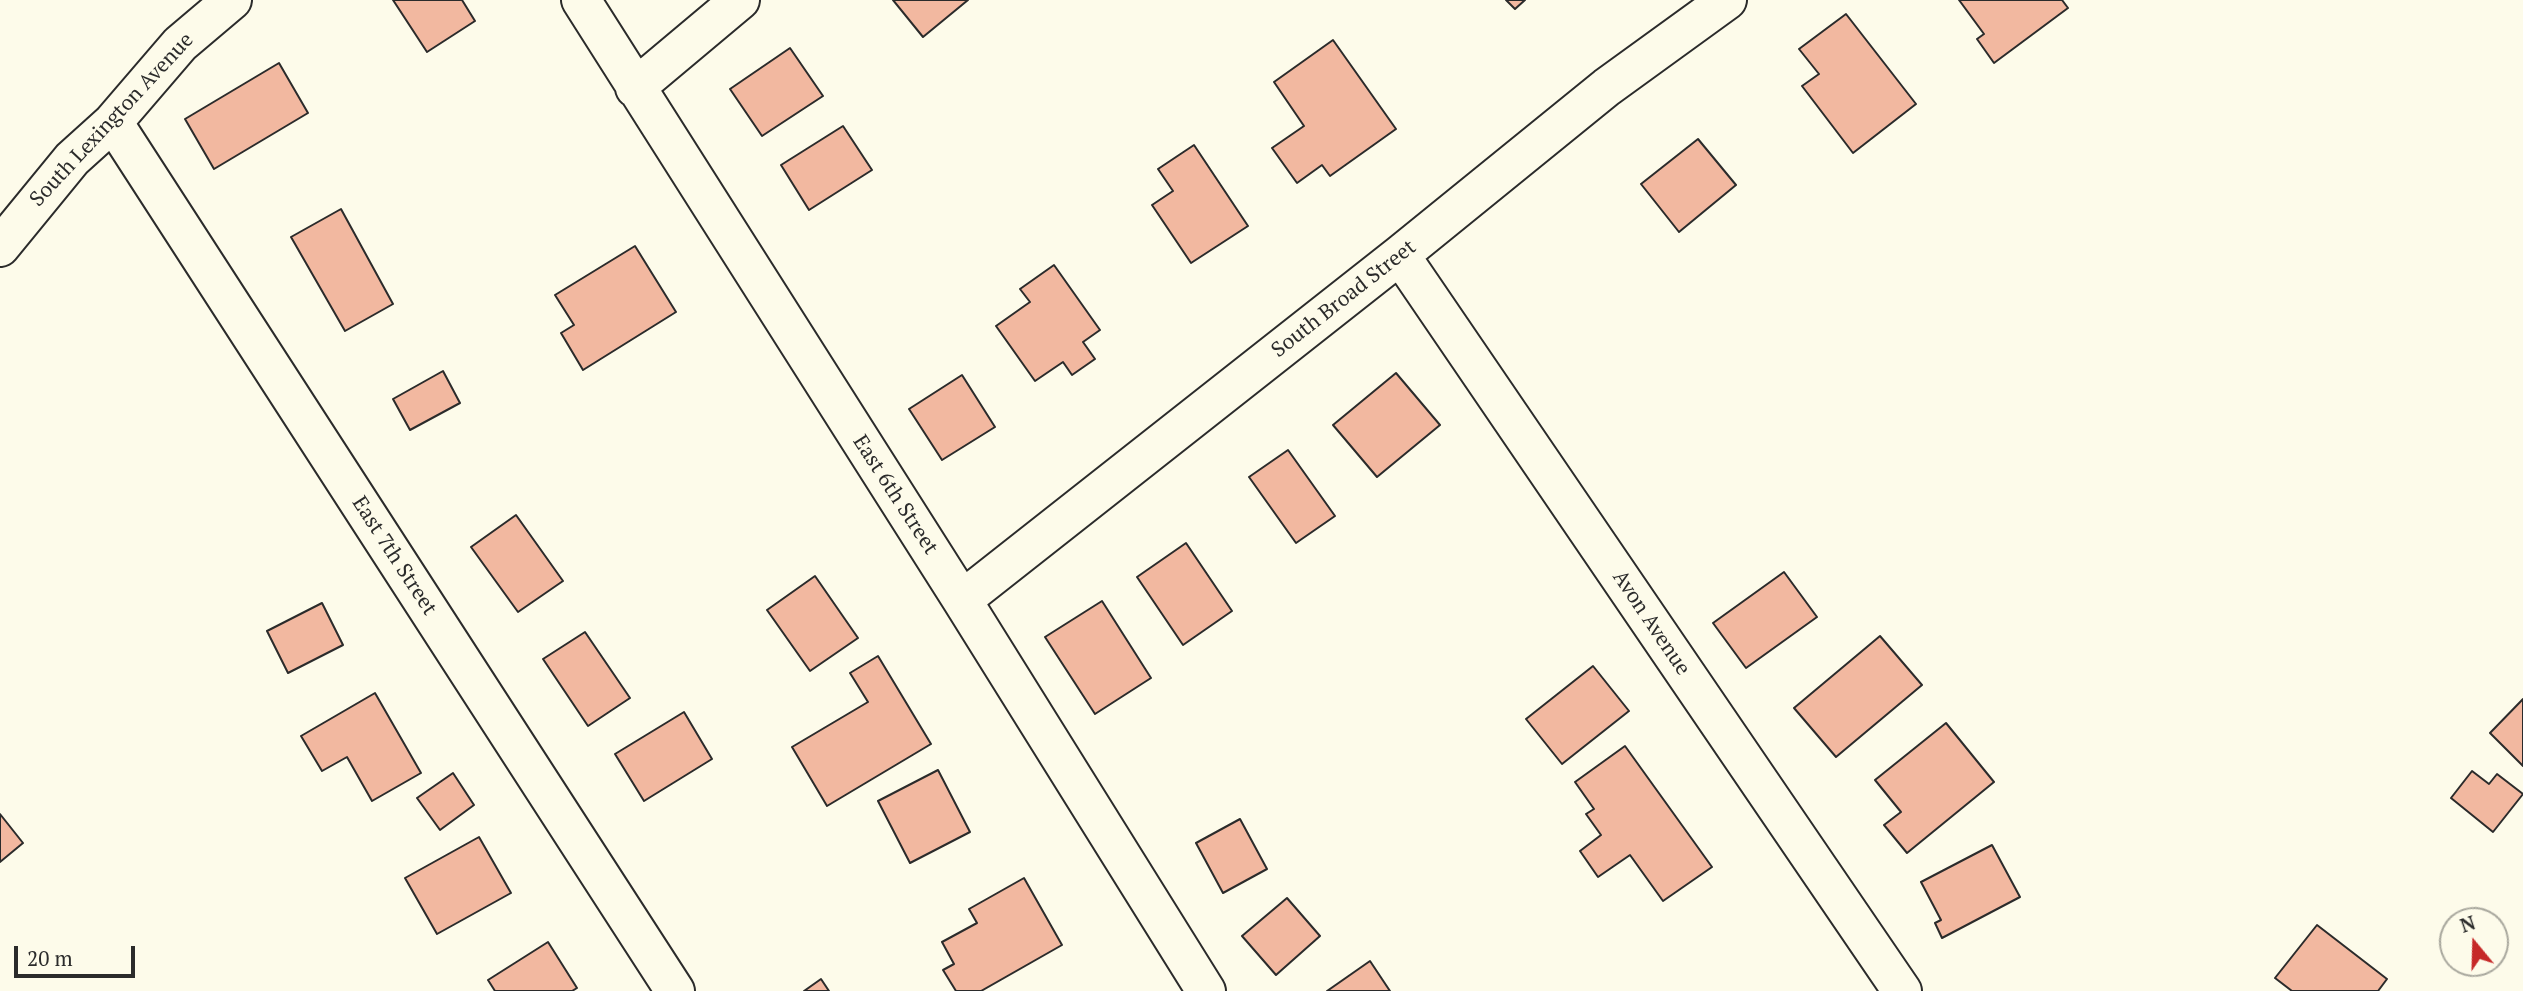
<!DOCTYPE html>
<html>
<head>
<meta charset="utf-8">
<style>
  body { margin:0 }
  #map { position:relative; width:2523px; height:991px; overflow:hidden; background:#fdfbea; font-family:"PT Serif",serif }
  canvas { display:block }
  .north { position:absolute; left:2439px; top:907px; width:70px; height:70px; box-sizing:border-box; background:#fdfbea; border:2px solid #a9a89e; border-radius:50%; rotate:341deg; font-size:19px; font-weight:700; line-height:28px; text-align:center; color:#2b2b2b }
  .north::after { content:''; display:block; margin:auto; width:24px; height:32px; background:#c62828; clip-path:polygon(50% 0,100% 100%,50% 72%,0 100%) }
  .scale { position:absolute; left:14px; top:946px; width:121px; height:32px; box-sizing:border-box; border:4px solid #2b2b2b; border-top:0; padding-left:9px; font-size:21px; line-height:24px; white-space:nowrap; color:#2b2b2b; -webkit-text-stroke:5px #fdfbea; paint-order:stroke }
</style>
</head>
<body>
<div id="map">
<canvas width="2523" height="991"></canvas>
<div class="north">N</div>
<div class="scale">20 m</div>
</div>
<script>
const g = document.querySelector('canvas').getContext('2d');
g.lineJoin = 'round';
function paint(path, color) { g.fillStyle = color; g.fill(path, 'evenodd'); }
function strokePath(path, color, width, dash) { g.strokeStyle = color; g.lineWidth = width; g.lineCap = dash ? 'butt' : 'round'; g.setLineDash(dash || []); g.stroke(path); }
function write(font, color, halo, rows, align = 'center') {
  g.font = font + ' "PT Serif",serif'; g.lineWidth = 5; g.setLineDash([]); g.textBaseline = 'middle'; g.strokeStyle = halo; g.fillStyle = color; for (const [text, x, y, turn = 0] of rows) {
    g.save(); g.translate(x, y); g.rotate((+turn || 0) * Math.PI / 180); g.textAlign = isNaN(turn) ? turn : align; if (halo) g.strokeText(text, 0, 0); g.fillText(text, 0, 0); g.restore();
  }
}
const building = new Path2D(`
  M393,0h69l13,21 -48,31z
  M893,0h75l-45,37z
  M1506,0h19l-10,9z
  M1959,0h103l6,8 -74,55 -17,-24 7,-5z
  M1846,14l70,90 -63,49 -51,-67 17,-12 -20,-25z
  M1333,40l63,89 -66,47 -8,-11 -25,18 -25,-35 32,-22 -30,-44z
  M790,48l33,48 -61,40 -32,-47z
  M279,63l29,50 -94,56 -29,-50z
  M843,126l29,44 -63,40 -28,-45z
  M1698,139l38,46 -57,47 -38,-48z
  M1194,145l54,81 -57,37 -39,-58 21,-14 -15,-22z
  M341,209l52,95 -48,27 -54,-94z
  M635,246l41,66 -93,58 -22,-37 13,-8 -19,-30z
  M1054,265l46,65 -17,12 12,17 -23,16 -9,-13 -28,19 -39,-55 34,-24 -10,-13z
  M443,371l17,32 -50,27 -17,-31z
  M1396,373l44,52 -63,52 -44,-52z
  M962,375l33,52 -53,33 -33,-51z
  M1288,450l47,66 -39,27 -47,-66z
  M516,515l47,66 -45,31 -47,-65z
  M1186,543l46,68 -49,34 -46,-68z
  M1784,572l33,45 -71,51 -33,-45z
  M815,576l43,62 -48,33 -43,-61z
  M1102,601l49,77 -56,36 -50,-77z
  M322,603l21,42 -55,28 -21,-42z
  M585,632l45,66 -42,28 -45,-67z
  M1880,636l42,49 -86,72 -42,-49z
  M878,656l53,88 -104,62 -35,-59 76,-45 -18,-29z
  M1593,666l36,45 -67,53 -36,-45z
  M375,693l46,80 -49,28 -25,-44 -25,14 -21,-35z
  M2523,699v67l-33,-33z
  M684,712l28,47 -68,42 -29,-47z
  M1946,723l48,59 -87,71 -23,-28 17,-13 -26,-32z
  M1625,746l87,121 -49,34 -33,-46 -32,22 -18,-26 21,-16 -15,-21 8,-5 -19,-27z
  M938,770l32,62 -60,31 -32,-62z
  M2472,771l17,13 8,-10 26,20 -30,38 -42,-34z
  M453,773l21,32 -34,25 -23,-32z
  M0,814l23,29 -23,19z
  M1240,819l27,50 -44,24 -27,-50z
  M479,837l32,56 -74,41 -32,-56z
  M1992,845l28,52 -78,41 -7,-15 6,-3 -20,-38z
  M1024,878l38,67 -81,46h-25l-13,-21 11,-6 -12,-22 35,-19 -8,-14z
  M1287,898l33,38 -44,39 -34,-39z
  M2317,925l70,54 -9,12h-86l-17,-13z
  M548,942l29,46 -5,3h-77l-7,-11z
  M1370,961l20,30h-63z
  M821,979l8,12h-25z`);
paint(building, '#f2b8a0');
strokePath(building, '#2b2b2b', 2);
const minor = new Path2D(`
  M581,0l381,600 244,391
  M635,88l105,-88
  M113,122l562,869
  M0,247l72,-88 41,-37 67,-78 52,-44
  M1400,255l502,736
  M962,600l438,-345 207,-168 120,-87`);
strokePath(minor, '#2b2b2b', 42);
strokePath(minor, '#fdfbea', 38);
write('21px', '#2b2b2b', '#fdfbea', [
  ["South Lexington Avenue",112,120,-47],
  ["South Broad Street",1344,299,-38],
  ["East 6th Street",895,495,57],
  ["East 7th Street",394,556,57],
  ["Avon Avenue",1651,623,56]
]);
</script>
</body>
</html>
